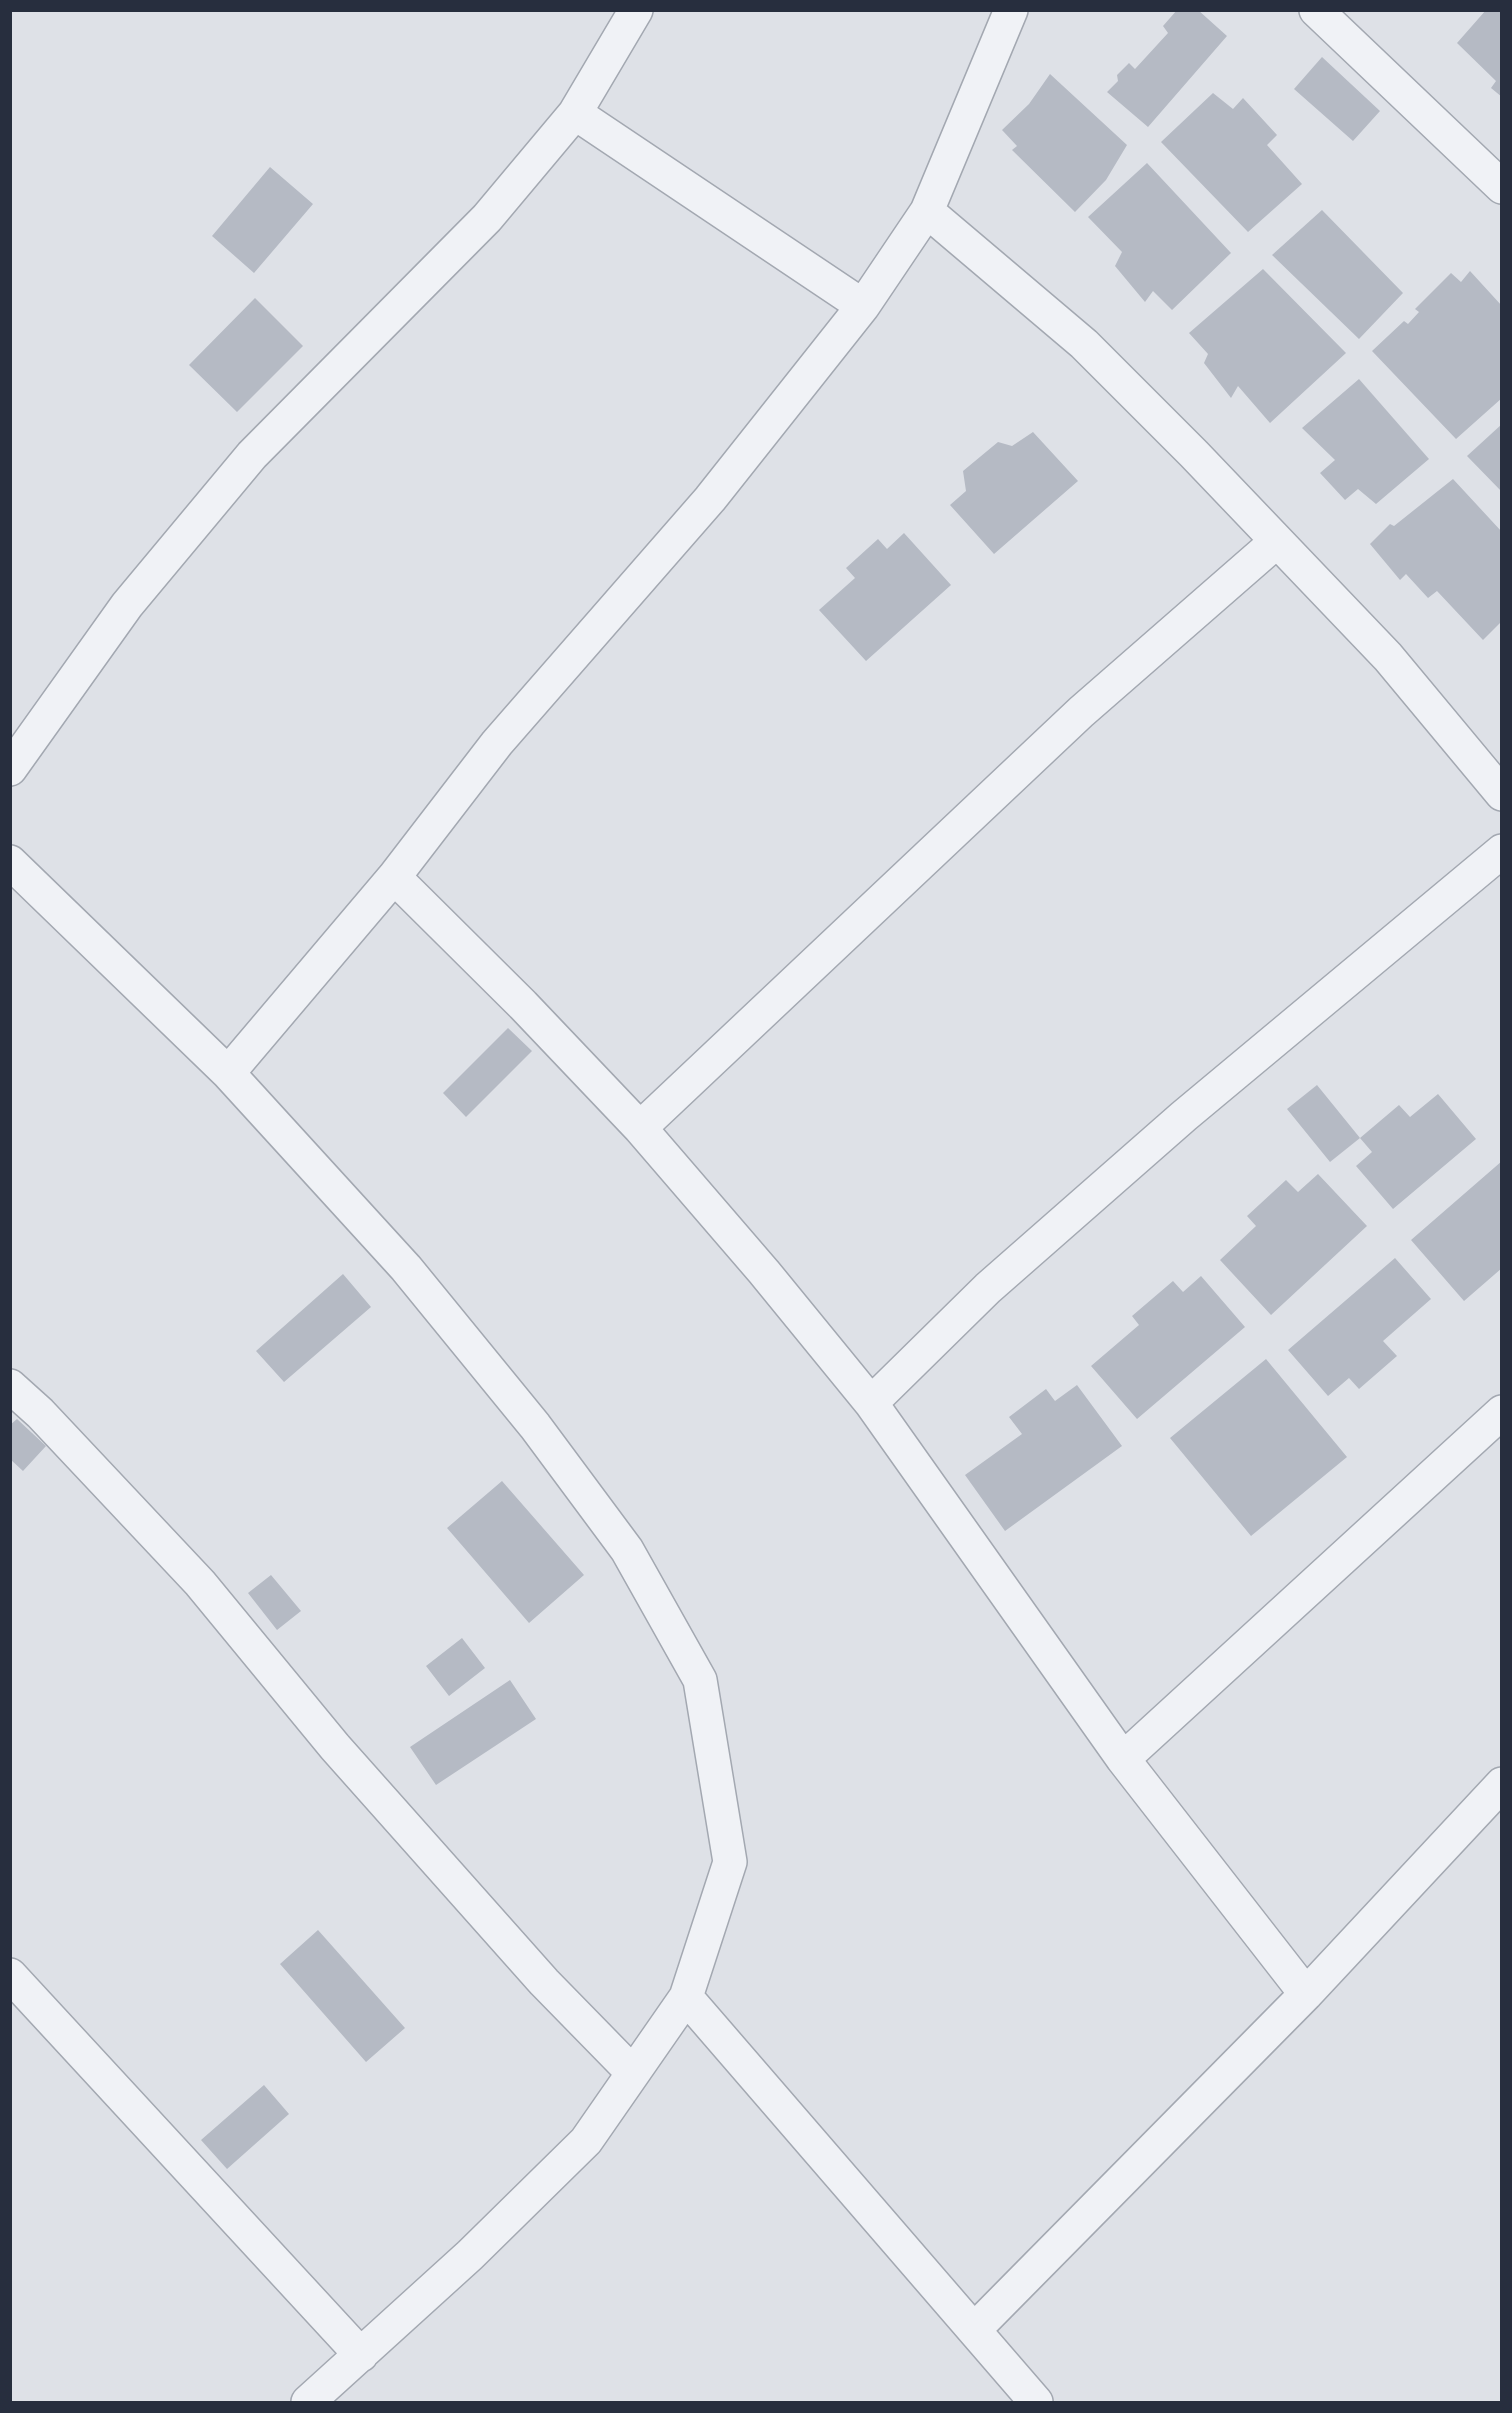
<!DOCTYPE html>
<html>
<head>
<meta charset="utf-8">
<style>
  body { margin:0 }
  #map { position:relative; width:1512px; height:2413px; overflow:hidden; background:#dee1e7; font-family:"Noto Sans",sans-serif }
  canvas { display:block }
  .frame { position:absolute; inset:0; border:12px solid #272e3e; pointer-events:none }
</style>
</head>
<body>
<div id="map">
<canvas width="1512" height="2413"></canvas>
<div class="frame"></div>
</div>
<script>
const g = document.querySelector('canvas').getContext('2d');
g.lineJoin = 'round';
function paint(path, color) { g.fillStyle = color; g.fill(path, 'evenodd'); }
function strokePath(path, color, width, dash) { g.strokeStyle = color; g.lineWidth = width; g.lineCap = dash ? 'butt' : 'round'; g.setLineDash(dash || []); g.stroke(path); }
paint(new Path2D(`
  M1177,10h21l29,26 -79,91 -41,-35 11,-11 -1,-6 12,-12 6,6 33,-36 -5,-7z
  M1486,10h16v87l-11,-9 5,-7 -39,-38z
  M1322,57l58,54 -27,30 -59,-52z
  M1050,74l77,71 -21,35 -31,32 -63,-62 5,-4 -15,-16 27,-26z
  M1213,93l20,16 10,-11 34,37 -10,10 35,39 -54,48 -87,-90z
  M1147,163l84,90 -59,57 -19,-19 -8,11 -30,-36 7,-14 -34,-35z
  M270,167l43,37 -59,69 -42,-37z
  M1322,210l81,83 -44,46 -87,-84z
  M1263,269l83,84 -76,70 -32,-37 -7,12 -27,-35 4,-9 -19,-21z
  M1470,271l32,35v92l-46,41 -84,-88 32,-30 4,3 11,-12 -4,-3 36,-36 10,9z
  M255,298l48,48 -66,66 -48,-47z
  M1359,379l70,80 -53,45 -18,-15 -13,11 -25,-27 15,-13 -33,-32z
  M1502,424v68l-35,-36z
  M1033,432l45,49 -84,73 -44,-49 16,-14 -3,-20 35,-29 14,4z
  M1453,479l49,53v89l-19,19 -46,-49 -9,7 -22,-24 -6,6 -30,-36 20,-20 4,2z
  M904,533l47,52 -85,76 -47,-51 36,-32 -9,-10 32,-29 9,10z
  M508,1028l24,23 -66,66 -23,-24z
  M1317,1085l43,53 -30,24 -43,-53z
  M1438,1094l38,45 -83,70 -37,-43 16,-14 -12,-14 39,-33 11,12z
  M1502,1161v107l-38,33 -53,-61z
  M1318,1174l49,52 -96,89 -51,-55 36,-34 -9,-10 39,-36 12,12z
  M1395,1258l36,41 -48,42 14,15 -38,33 -10,-11 -21,18 -40,-46z
  M343,1274l28,33 -87,75 -28,-31z
  M1201,1276l44,51 -108,92 -46,-53 48,-41 -7,-9 41,-35 10,11z
  M1266,1359l81,98 -96,79 -81,-98z
  M1077,1385l45,61 -117,85 -40,-56 57,-41 -13,-17 37,-28 9,12z
  M17,1419l29,27 -23,25 -13,-12v-34z
  M502,1481l82,94 -55,48 -82,-95z
  M271,1575l30,36 -24,19 -29,-37z
  M462,1638l23,30 -36,28 -23,-30z
  M510,1680l26,39 -100,66 -26,-38z
  M318,1930l87,98 -39,34 -86,-98z
  M264,2085l25,29 -62,55 -26,-29z`), '#b5bac4');
const street = new Path2D(`
  M1316,10l186,177
  M575,113l288,193
  M927,211l157,133 110,110 194,203 114,137
  M10,769l117,-164 125,-150 235,-237 88,-105 61,-103
  M10,862l218,211 178,195 129,158 92,124 73,130 30,182 -44,135 -100,144 -116,114 -162,147
  M394,877l129,128 117,123 124,144 107,131 252,356 183,235
  M228,1073l166,-196 103,-134 213,-244 153,-193 64,-95 84,-201
  M640,1128l441,-416 196,-171
  M10,1386l30,27 160,170 135,164 209,235 89,91
  M871,1403l117,-115 196,-172 318,-265
  M1123,1759l379,-347
  M10,1975l351,380
  M686,1997l350,405
  M974,2330l332,-336 196,-210`);
strokePath(street, '#a3a8b1', 36);
strokePath(street, '#f0f2f6', 33);
</script>
</body>
</html>
